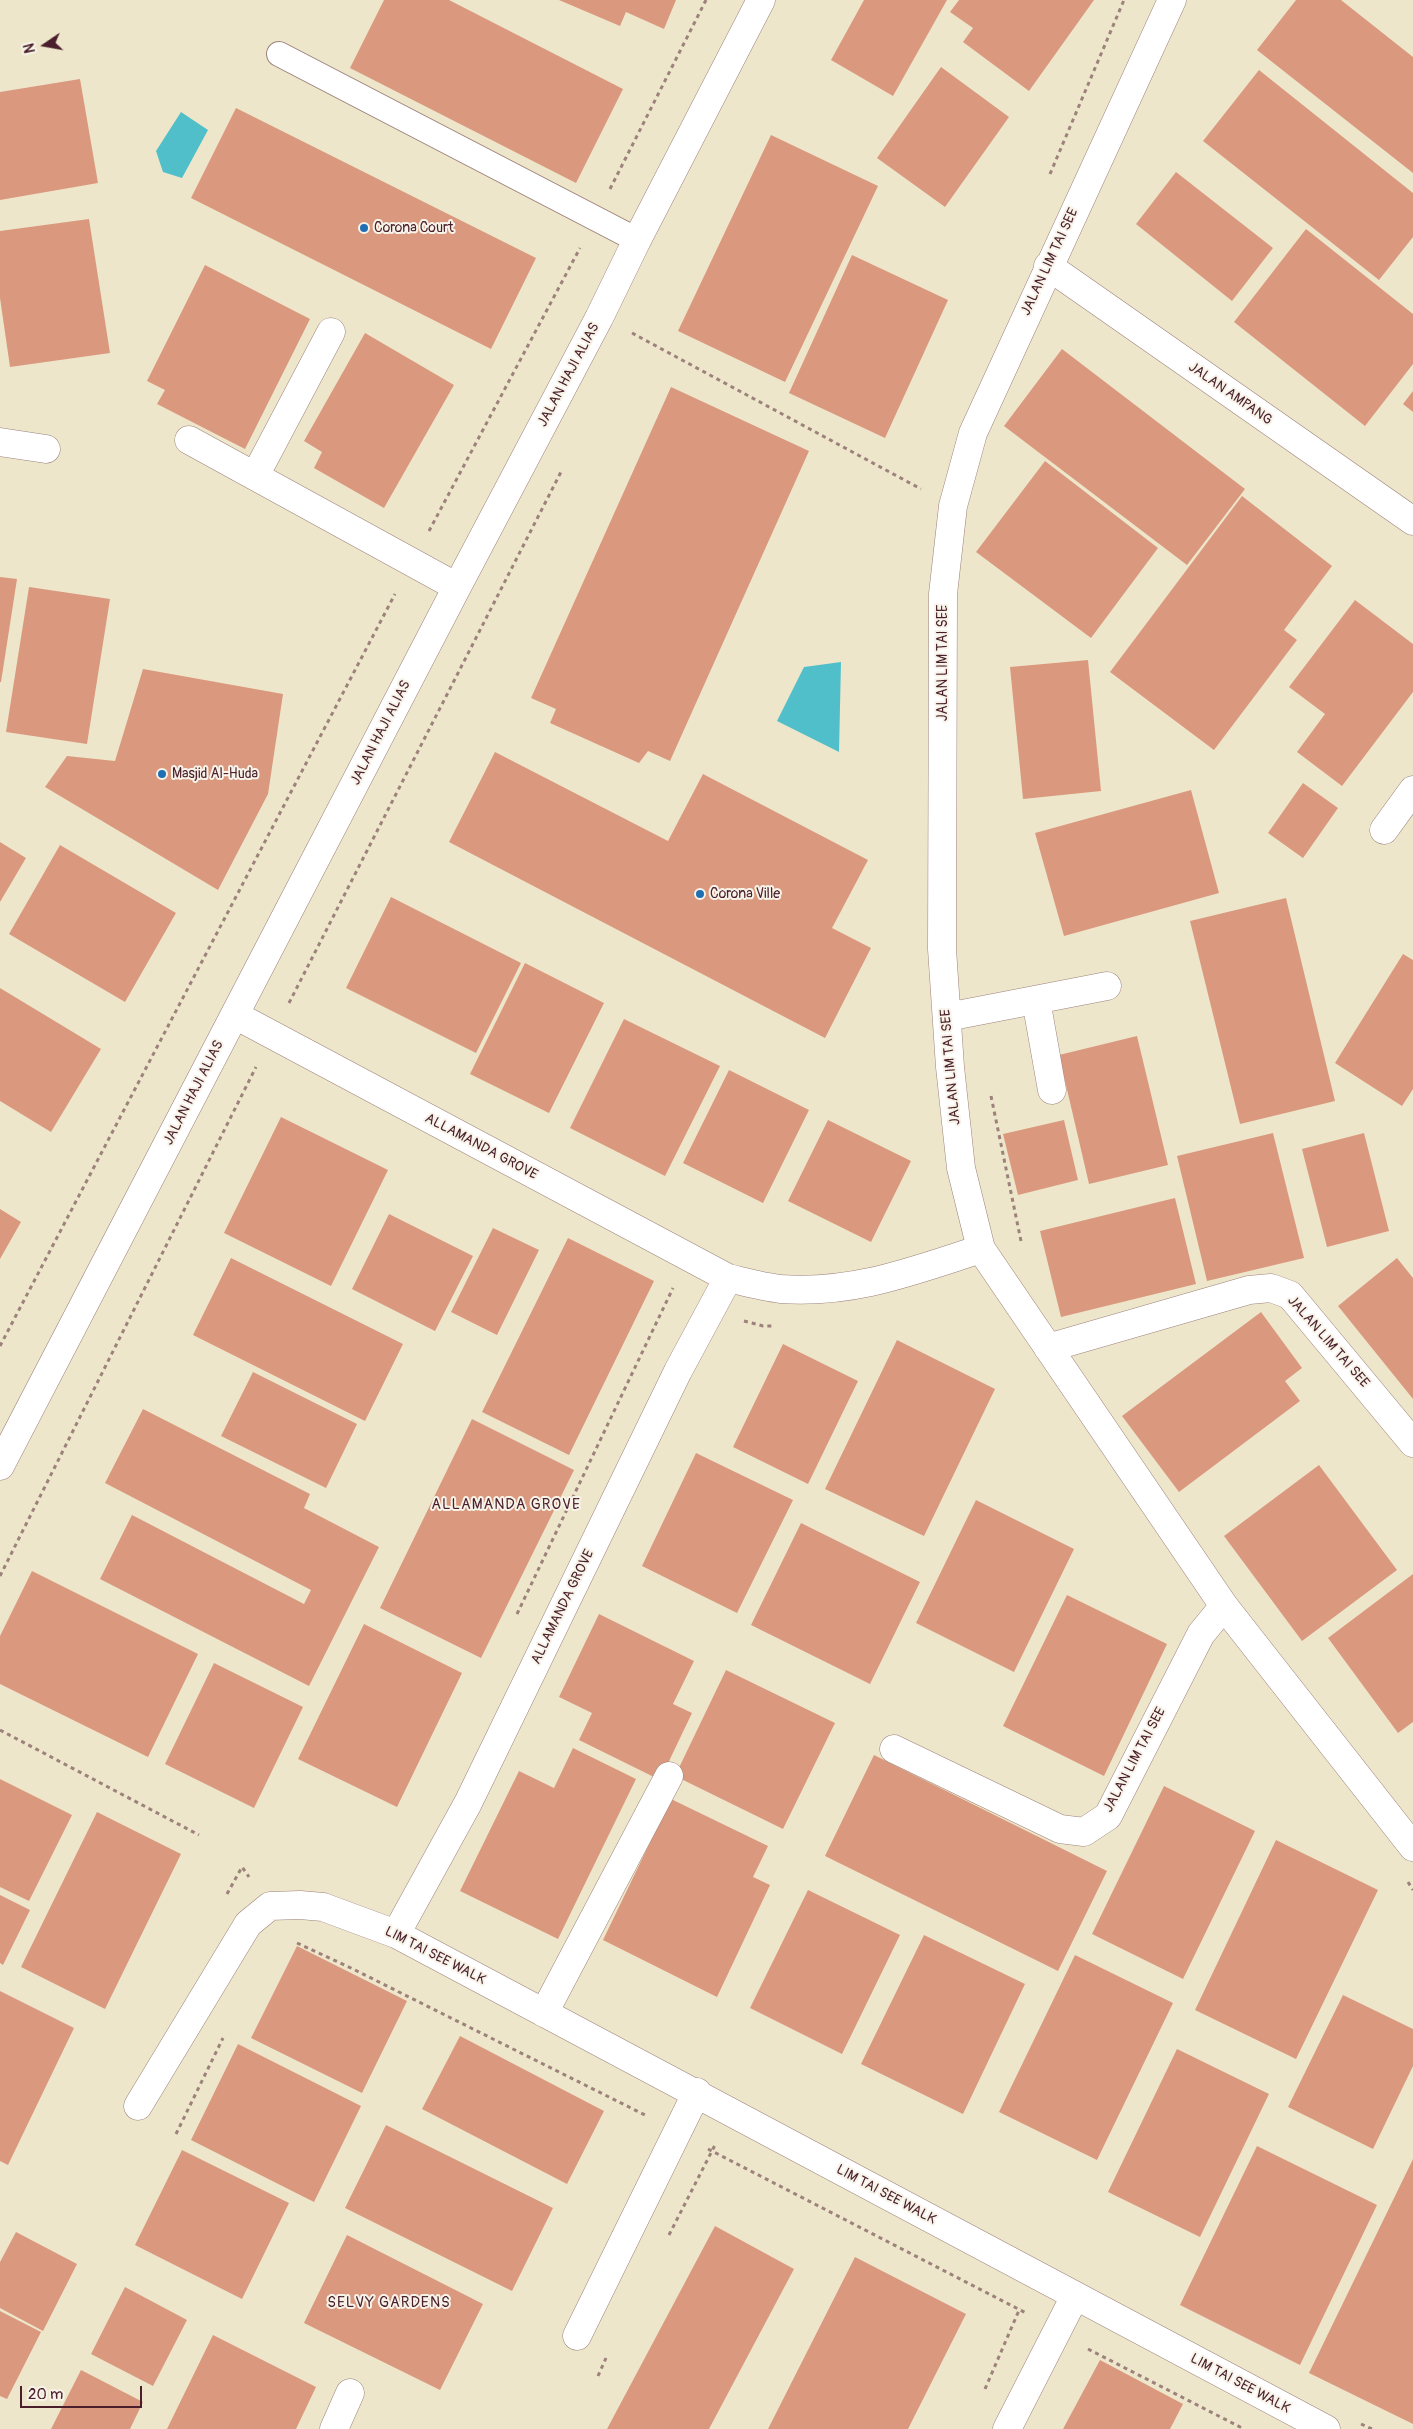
<!DOCTYPE html>
<html>
<head>
<meta charset="utf-8">
<style>
  body { margin:0 }
  #map { position:relative; width:1413px; height:2429px; overflow:hidden; background:#eee6cb; font-family:Pangolin,sans-serif }
  canvas { display:block }
  .north { position:absolute; left:20px; top:20px; width:50px; height:50px; -webkit-text-stroke:4px #f7f3e8; paint-order:stroke; rotate:258deg; font-size:14px; font-weight:700; line-height:20px; text-align:center; color:#4a1f2b }
  .north::after { content:''; display:block; margin:auto; width:18px; height:22px; background:#4a1f2b; clip-path:polygon(50% 0,100% 100%,50% 72%,0 100%) }
  .scale { position:absolute; left:20px; top:2386px; width:122px; height:22px; box-sizing:border-box; border:2px solid #4a1f2b; border-top:0; padding-left:6px; font-size:15px; line-height:18px; white-space:nowrap; color:#4a1f2b; -webkit-text-stroke:4px #f7f3e8; paint-order:stroke }
</style>
</head>
<body>
<div id="map">
<canvas width="1413" height="2429"></canvas>
<div class="north">N</div>
<div class="scale">20 m</div>
</div>
<script>
const g = document.querySelector('canvas').getContext('2d');
g.lineJoin = 'round';
function paint(path, color) { g.fillStyle = color; g.fill(path, 'evenodd'); }
function strokePath(path, color, width, dash) { g.strokeStyle = color; g.lineWidth = width; g.lineCap = dash ? 'butt' : 'round'; g.setLineDash(dash || []); g.stroke(path); }
function write(font, color, halo, rows, align = 'center') {
  g.font = font + ' Pangolin,sans-serif'; g.lineWidth = 4; g.setLineDash([]); g.textBaseline = 'middle'; g.strokeStyle = halo; g.fillStyle = color; for (const [text, x, y, turn = 0] of rows) {
    g.save(); g.translate(x, y); g.rotate((+turn || 0) * Math.PI / 180); g.textAlign = isNaN(turn) ? turn : align; if (halo) g.strokeText(text, 0, 0); g.fillText(text, 0, 0); g.restore();
  }
}
paint(new Path2D(`
  M181,112l27,18 -26,48 -19,-6 -7,-21z
  M841,662l-2,90 -62,-31 27,-54z`), '#51bfca');
paint(new Path2D(`
  M384,0h65l174,89 -47,94 -226,-115z
  M559,0h117l-12,29 -38,-17 -6,14z
  M864,0h83l-54,96 -62,-36z
  M959,0h135l-65,91 -66,-49 10,-14 -23,-16z
  M1296,0h45l72,57v116l-156,-123z
  M941,67l68,50 -64,90 -68,-49z
  M1259,70l154,123v44l-34,43 -176,-139z
  M80,79l18,104 -98,17v-108z
  M236,108l300,150 -45,91 -300,-151z
  M771,135l107,51 -93,196 -107,-51z
  M1176,172l97,76 -41,53 -96,-77z
  M89,219l21,134 -100,14 -10,-69v-67z
  M1306,229l107,85v50l-48,62 -131,-104z
  M852,255l96,45 -63,138 -96,-45z
  M205,265l105,54 -65,130 -88,-45 8,-14 -18,-9z
  M365,333l89,52 -70,123 -70,-40 8,-16 -18,-11z
  M1062,349l183,140 -58,76 -183,-139z
  M671,387l138,64 -139,310 -22,-10 -9,12 -89,-40 6,-14 -25,-11z
  M1413,391v21l-10,-8z
  M1045,461l113,87 -67,90 -115,-86z
  M1242,496l90,70 -48,64 13,10 -83,110 -104,-78z
  M0,577l17,2 -16,103h-1z
  M29,587l81,12 -23,145 -81,-12z
  M1355,600l58,44v48l-71,94 -45,-34 28,-38 -36,-27z
  M1088,660l13,131 -78,8 -13,-132z
  M143,669l140,25 -15,100 -50,96 -173,-103 22,-31 48,5z
  M495,752l173,89 35,-67 165,86 -36,68 39,20 -46,90 -376,-196z
  M1303,783l35,25 -35,50 -35,-25z
  M1191,790l28,103 -155,43 -29,-103z
  M0,842l26,16 -26,44z
  M60,845l116,68 -51,89 -116,-68z
  M391,897l130,66 -45,90 -130,-65z
  M1286,898l49,203 -95,23 -50,-203z
  M1403,954l10,6v129l-11,17 -67,-43z
  M525,963l79,40 -55,110 -79,-39z
  M0,988l101,61 -50,83 -51,-31z
  M624,1019l96,47 -55,110 -95,-48z
  M1137,1036l31,129 -79,19 -30,-129z
  M729,1070l80,40 -46,93 -80,-40z
  M281,1117l107,53 -57,116 -107,-53z
  M828,1120l83,41 -40,81 -83,-41z
  M1064,1120l14,60 -60,15 -15,-61z
  M1273,1133l31,125 -97,23 -30,-125z
  M1364,1133l25,98 -62,16 -25,-98z
  M1175,1198l21,86 -135,33 -21,-86z
  M0,1209l21,13 -21,37z
  M389,1214l84,42 -38,75 -83,-42z
  M493,1228l46,22 -42,85 -46,-23z
  M568,1238l86,43 -85,174 -87,-43z
  M231,1258l172,86 -38,77 -172,-86z
  M1397,1258l16,20v121l-75,-93z
  M1261,1312l41,56 -17,13 15,20 -121,91 -57,-76z
  M897,1340l98,49 -71,147 -99,-47z
  M783,1344l75,37 -50,103 -75,-37z
  M253,1372l104,52 -31,64 -105,-52z
  M143,1409l167,85 -6,14 75,39 -70,139 -209,-107 32,-64 172,89 7,-14 -206,-107z
  M472,1419l102,51 -93,188 -101,-50z
  M696,1453l97,47 -56,113 -95,-47z
  M1319,1465l78,105 -95,71 -78,-105z
  M976,1500l98,49 -60,123 -98,-49z
  M801,1523l119,59 -50,102 -119,-59z
  M32,1571l166,83 -50,103 -148,-73v-48z
  M1413,1574v148l-15,11 -70,-95z
  M1067,1595l100,49 -63,132 -101,-50z
  M599,1614l95,47 -21,43 19,9 -32,67 -81,-40 13,-27 -33,-16z
  M364,1624l98,49 -65,134 -99,-48z
  M214,1663l89,44 -49,101 -89,-44z
  M726,1670l109,53 -52,106 -108,-53z
  M573,1748l63,31 -78,160 -98,-48 59,-120 35,17z
  M874,1755l233,116 -49,100 -233,-115z
  M0,1779l72,36 -43,86 -29,-14z
  M1164,1786l91,45 -72,148 -91,-45z
  M671,1799l97,47 -15,31 17,8 -53,112 -114,-57z
  M97,1812l84,42 -76,155 -84,-42z
  M1276,1840l102,50 -82,169 -101,-49z
  M808,1890l92,45 -58,119 -92,-46z
  M0,1895l30,15 -27,55 -3,-2z
  M924,1935l101,49 -62,130 -102,-50z
  M297,1946l110,55 -45,92 -111,-55z
  M1075,1955l98,48 -76,157 -98,-48z
  M0,1991l74,37 -66,137 -8,-4z
  M1343,1995l70,34v37l-40,83 -85,-42z
  M460,2036l144,75 -37,73 -145,-75z
  M238,2044l123,62 -47,96 -123,-62z
  M1177,2049l92,45 -69,143 -92,-45z
  M386,2125l167,83 -41,83 -167,-83z
  M1257,2146l120,59 -77,160 -120,-60z
  M182,2150l107,53 -47,96 -107,-54z
  M1413,2159v265l-104,-51z
  M715,2226l79,43 -85,160h-102z
  M16,2232l61,32 -34,67 -43,-23v-46z
  M347,2235l136,69 -43,86 -136,-67z
  M855,2257l111,57 -58,115h-140z
  M125,2287l62,33 -34,66 -62,-32z
  M0,2311l41,21 -34,67 -7,-3z
  M213,2335l103,52 -20,42h-129z
  M1100,2360l83,44 -13,25h-107z
  M81,2370l62,32 -13,27h-79z`), '#da997e');
const lane = new Path2D(`
  M279,54l358,186`);
const street = new Path2D(`
  M1172,0l-199,433 -20,73 -10,88 -1,355 8,118 11,101 20,81 243,357 189,241
  M1048,266l365,255
  M189,440l268,147
  M0,442l46,7
  M255,476l76,-144
  M1384,830l29,-40
  M1036,1000l16,90
  M235,1015l493,263c17,4 35,9 53,11 74,5 131,-18 200,-40
  M947,1017l160,-31
  M1048,1348l201,-58 22,-2 19,7 123,148
  M0,1466l457,-879 142,-269 38,-78 124,-240
  M894,1749l166,80 24,3 24,-16 93,-182 23,-28
  M396,1934l72,-131 210,-432 50,-93
  M544,2013l125,-237
  M138,2106l110,-182 22,-18 30,-1 23,2 73,27 930,495
  M577,2336l120,-244
  M334,2429l16,-36
  M1007,2429l68,-133`);
strokePath(lane, '#9c827b', 26);
strokePath(street, '#9c827b', 29);
strokePath(new Path2D(`
  M1050,174l74,-174
  M610,189l96,-189
  M632,333l289,156
  M429,531l151,-283
  M289,1003l273,-533
  M991,1096l30,145
  M744,1321l19,5h10
  M0,1346l395,-752
  M0,1576l256,-509
  M517,1614l156,-326
  M0,1730l199,105
  M1408,1882l5,8
  M227,1894l15,-27 7,10
  M297,1943l54,25 296,148
  M176,2134l47,-96
  M708,2149l318,164
  M669,2235l46,-90
  M1088,2349l156,80
  M598,2376l8,-18
  M985,2389l35,-81
  M1361,2424l11,5`), '#9c827b', 3, [4, 4]);
strokePath(lane, '#fff', 24);
strokePath(street, '#fff', 28);
for (const [x, y, r, color] of [
  [364,228,5,"#1f6fb2"],
  [162,774,5,"#1f6fb2"],
  [700,894,5,"#1f6fb2"]
]) { const dot = new Path2D(); dot.arc(x, y, r, 0, 2 * Math.PI); g.fillStyle = color; g.fill(dot); strokePath(dot, '#f7f3e8', 2); }
write('14px', '#4a1f2b', '#f7f3e8', [
  ["Corona Court",374,228],
  ["Masjid Al-Huda",172,774],
  ["Corona Ville",710,894]
], 'left');
write('14px', '#4a1f2b', '#f7f3e8', [
  ["JALAN LIM TAI SEE",1050,262,-65],
  ["JALAN HAJI ALIAS",569,375,-62],
  ["JALAN AMPANG",1230,394,35],
  ["JALAN LIM TAI SEE",943,663,-90],
  ["JALAN HAJI ALIAS",381,733,-63],
  ["JALAN LIM TAI SEE",951,1067,-95],
  ["JALAN HAJI ALIAS",194,1093,-63],
  ["ALLAMANDA GROVE",481,1147,28],
  ["JALAN LIM TAI SEE",1328,1342,49],
  ["ALLAMANDA GROVE",563,1607,-64],
  ["JALAN LIM TAI SEE",1135,1760,-62],
  ["LIM TAI SEE WALK",435,1956,27],
  ["LIM TAI SEE WALK",886,2195,28],
  ["LIM TAI SEE WALK",1240,2384,28]
]);
g.letterSpacing = '1px';
write('15px', '#4a1f2b', '#f7f3e8', [
  ["ALLAMANDA GROVE",506,1505],
  ["SELVY GARDENS",389,2303]
]);
g.letterSpacing = '0px';
</script>
</body>
</html>
